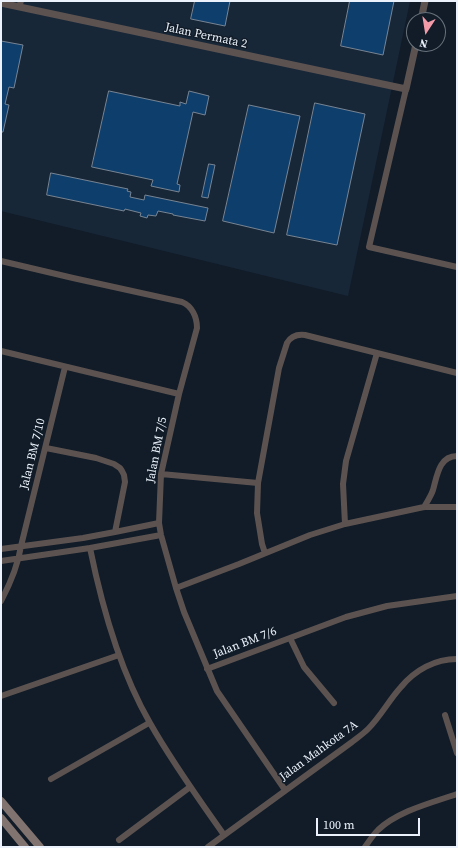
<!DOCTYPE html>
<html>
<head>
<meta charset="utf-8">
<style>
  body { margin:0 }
  #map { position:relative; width:458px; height:848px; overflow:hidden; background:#111c28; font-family:"Source Serif 4",serif }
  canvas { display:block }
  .frame { position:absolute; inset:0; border:2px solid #ebf2fb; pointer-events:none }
  .north { position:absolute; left:406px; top:12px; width:40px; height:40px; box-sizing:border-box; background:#111c28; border:1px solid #68727c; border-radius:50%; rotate:192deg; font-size:11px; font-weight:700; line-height:16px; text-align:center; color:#ebf2fb }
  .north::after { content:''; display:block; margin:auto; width:14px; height:18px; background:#f39aa8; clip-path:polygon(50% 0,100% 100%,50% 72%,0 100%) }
  .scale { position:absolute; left:316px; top:818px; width:104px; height:18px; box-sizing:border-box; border:2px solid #ebf2fb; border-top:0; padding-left:5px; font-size:12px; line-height:14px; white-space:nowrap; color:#ebf2fb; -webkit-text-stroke:3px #111c28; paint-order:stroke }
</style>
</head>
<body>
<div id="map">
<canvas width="458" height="848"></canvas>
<div class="frame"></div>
<div class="north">N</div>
<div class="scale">100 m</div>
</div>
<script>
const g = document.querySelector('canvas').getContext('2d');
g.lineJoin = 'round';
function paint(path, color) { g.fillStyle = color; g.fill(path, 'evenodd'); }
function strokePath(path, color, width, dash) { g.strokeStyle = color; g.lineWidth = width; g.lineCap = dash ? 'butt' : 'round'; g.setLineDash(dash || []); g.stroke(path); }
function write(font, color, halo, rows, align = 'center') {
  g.font = font + ' "Source Serif 4",serif'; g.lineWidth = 3; g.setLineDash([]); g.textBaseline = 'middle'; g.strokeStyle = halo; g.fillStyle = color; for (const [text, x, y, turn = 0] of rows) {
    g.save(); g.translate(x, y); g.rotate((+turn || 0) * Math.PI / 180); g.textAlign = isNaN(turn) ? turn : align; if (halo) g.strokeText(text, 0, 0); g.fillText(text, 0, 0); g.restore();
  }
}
paint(new Path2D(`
  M1,1h409l-62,295 -347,-85z`), '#182738');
const building = new Path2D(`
  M195,1h35l-5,25 -34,-7z
  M350,1h44l-11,54 -42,-9z
  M1,41l22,4 -9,43 -5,-1 -4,17 4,1 -6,27h-2z
  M109,91l71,15v-4l6,2 3,-13 20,5 -4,19 -12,-3 -16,72 3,1 -1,7 -28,-6 2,-6 -61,-13z
  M315,103l50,11 -28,131 -50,-10z
  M249,105l51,11 -26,117 -51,-12z
  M209,164l6,1 -7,33 -6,-1z
  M51,173l77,16 -1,2 4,1 -1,5 14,3 1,-5 63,13 -3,13 -32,-6v-1l-15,-3 -2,5 -8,-1 -1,3 -7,-2 1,-3 -16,-4 -1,2 -77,-16z`);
paint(building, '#0e3f6c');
strokePath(building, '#778493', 1);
strokePath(new Path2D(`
  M19,7l2,-6
  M406,89l-37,158 88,20
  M1,261l72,17 109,24c10,4 15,15 15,26l-18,66 -18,80 -2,49 2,12 15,53 8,24 33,79 68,99
  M1,351l178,43
  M46,448l50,10 18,6 6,4 2,3 2,4 1,7 -10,50
  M161,474l97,9
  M424,507c3,-5 7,-11 9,-17 4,-14 6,-34 24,-34
  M345,524l-2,-40 3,-23 31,-108
  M90,548c12,59 30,123 60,175 22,39 48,75 74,112
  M1,549l82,-11 32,-6 44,-9
  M265,553l-3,-9 -5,-31 1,-30 21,-115 8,-25c4,-7 10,-9 18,-8l152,38
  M1,561l89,-13 71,-13
  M176,588l63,-24 71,-29 35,-11 79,-17h33
  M1,601c9,-17 17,-36 20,-55l44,-179
  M290,638l14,29 30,36
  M207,669l139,-52 41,-11 70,-10
  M1,696l118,-41
  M445,715l12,38
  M51,779l98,-56
  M119,840l71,-53
  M208,847l144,-105c5,-4 11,-8 16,-13 13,-13 21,-29 33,-42 14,-17 34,-28 56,-28
  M365,847c4,-6 8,-12 13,-17 20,-19 53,-27 79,-36`), '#5c5351', 6);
strokePath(new Path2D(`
  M1,3l405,86 10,-45
  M421,20l4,-19`), '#5c5351', 7);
strokePath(new Path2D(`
  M1,801l39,46
  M1,818l24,29`), '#81736f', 8);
write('12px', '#ebf2fb', '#111c28', [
  ["Jalan Permata 2",206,36,12],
  ["Jalan BM 7/5",157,450,-79],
  ["Jalan BM 7/10",33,454,-76],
  ["Jalan BM 7/6",245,643,-21],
  ["Jalan Mahkota 7A",319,751,-36]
]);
</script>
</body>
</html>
